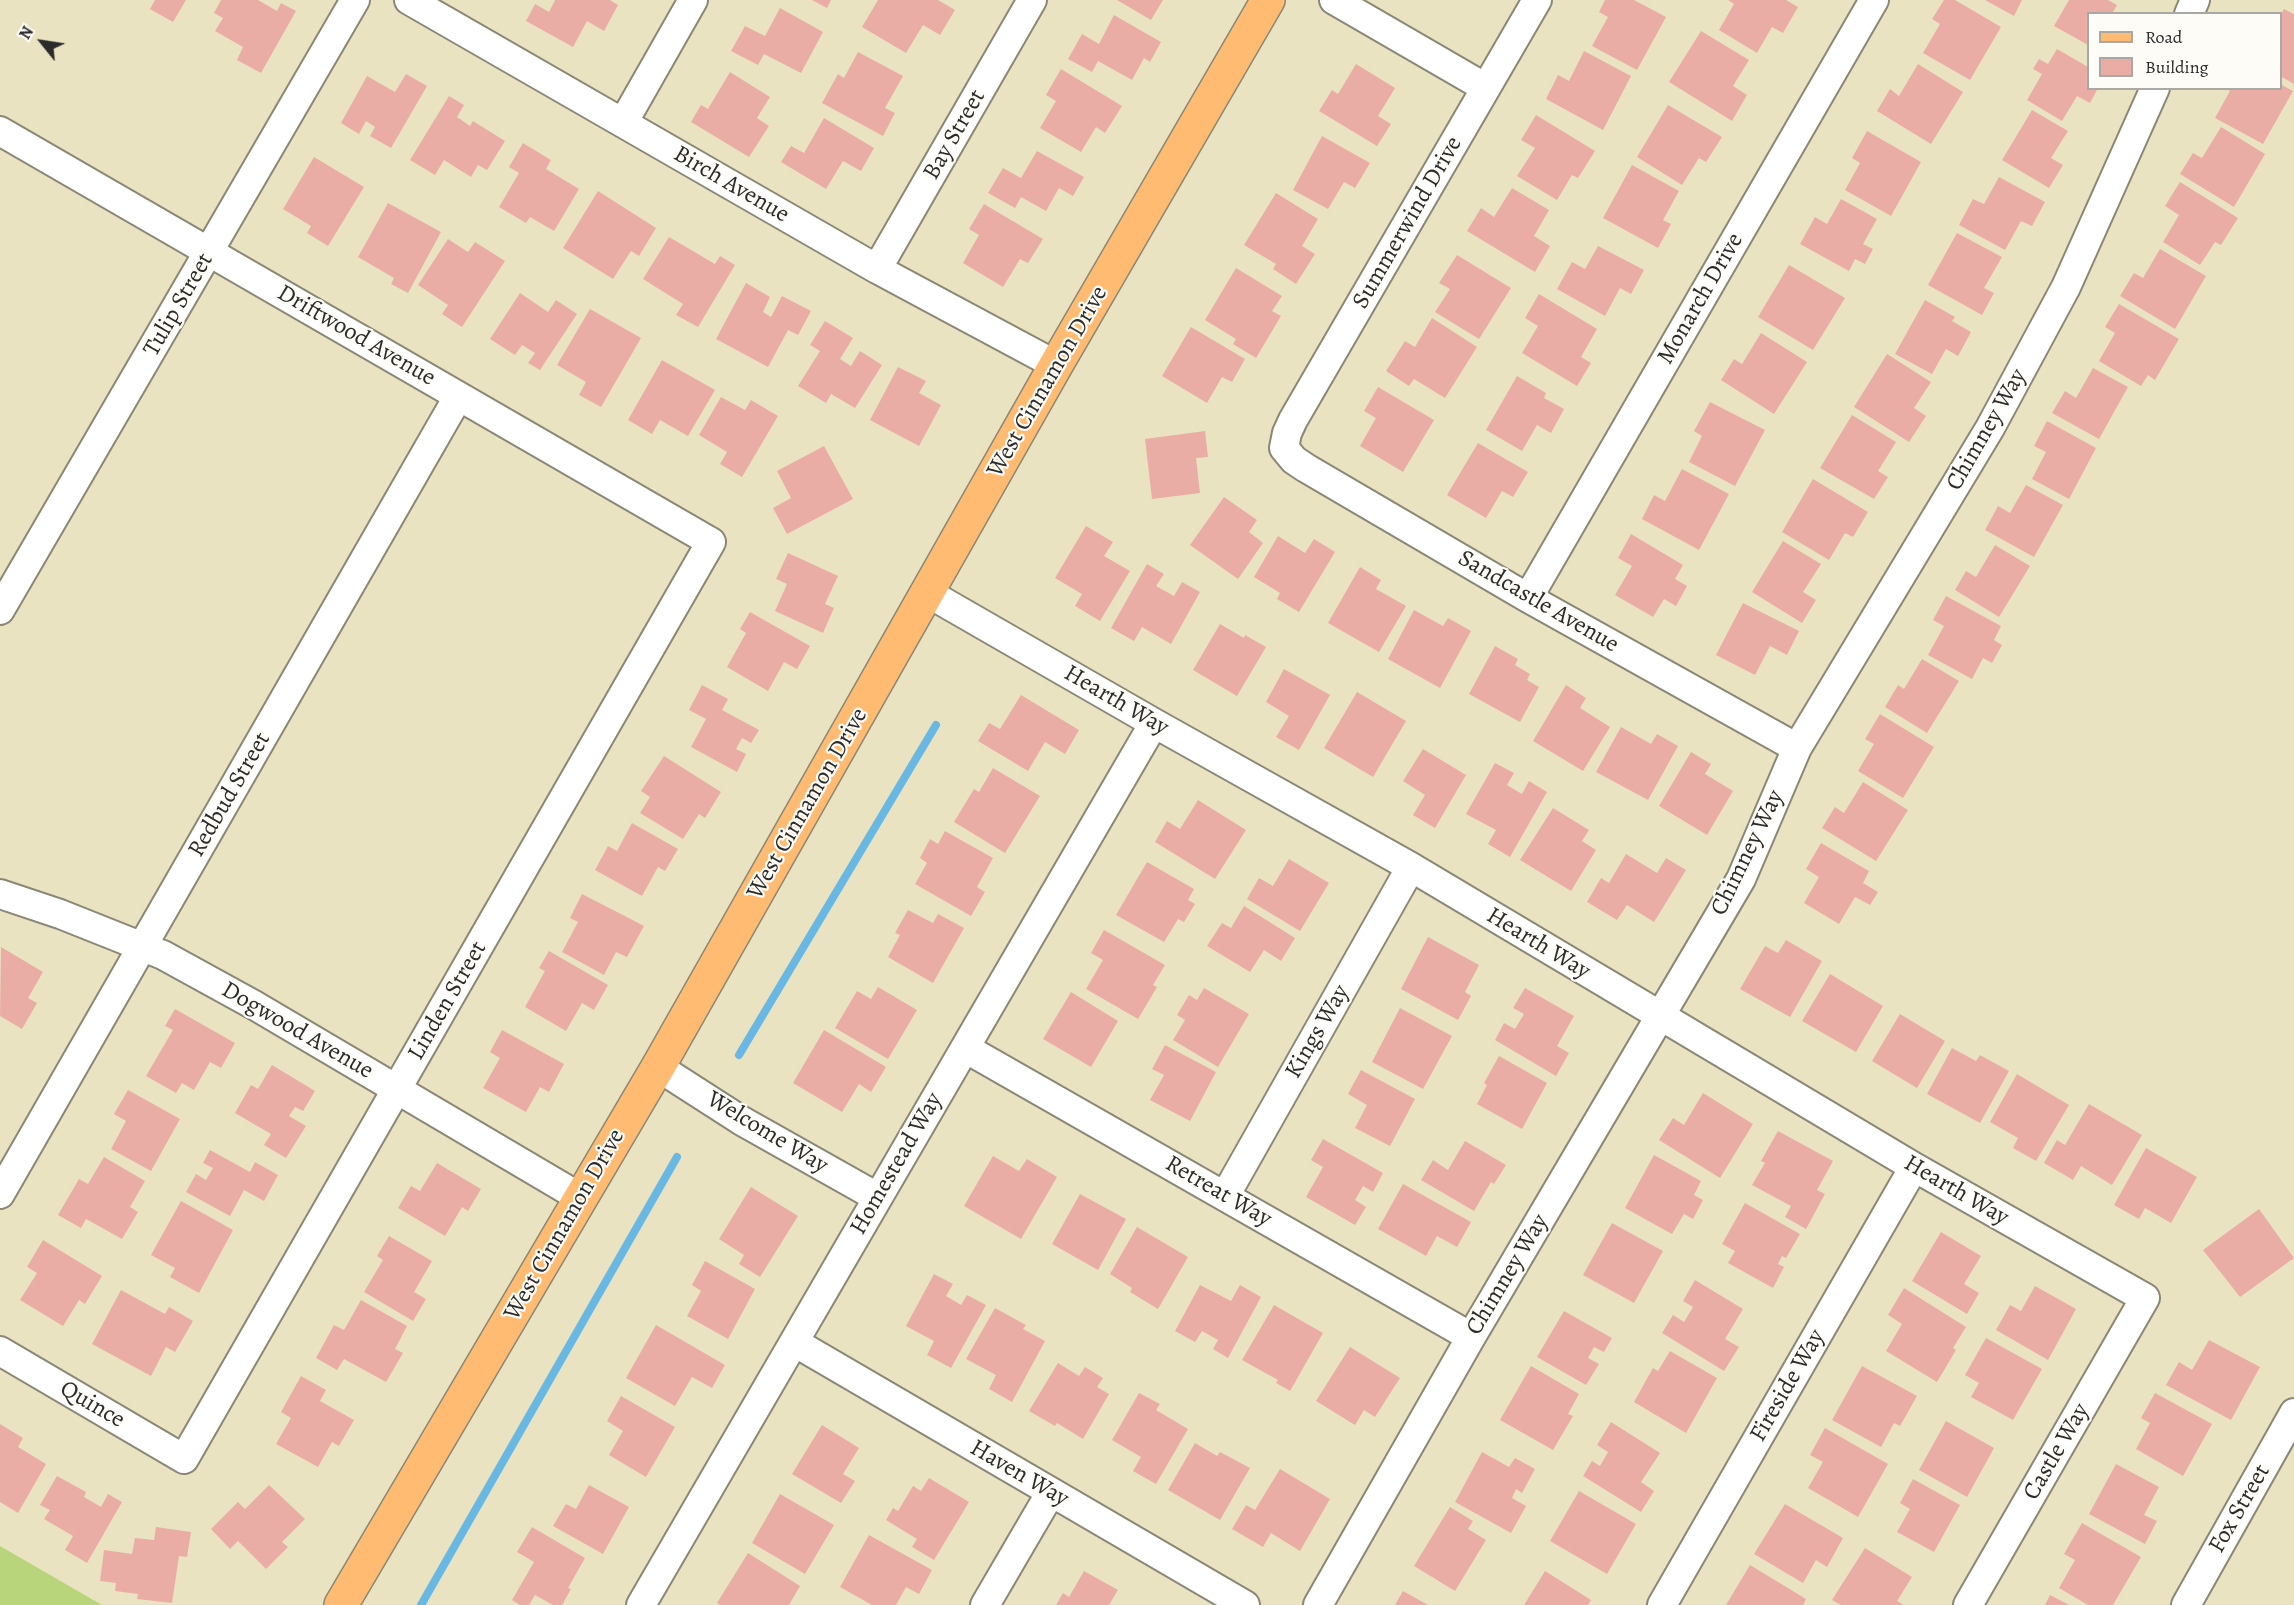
<!DOCTYPE html>
<html>
<head>
<meta charset="utf-8">
<style>
  body { margin:0 }
  #map { position:relative; width:2294px; height:1605px; overflow:hidden; background:#eae3c1; font-family:Alegreya,serif }
  canvas { display:block }
  .legend { position:absolute; left:2087px; top:12px; width:195px; height:78px; box-sizing:border-box; background:#fdfcf7; border:2px solid #a9a8a5; margin:0; padding:8px 10px; list-style:none; font-size:18px; color:#2b2b2b }
  .legend li { display:flex; align-items:center; gap:12px; height:30px }
  .legend b { width:30px; border:2px solid #a9a8a5 }
  .north { position:absolute; left:12px; top:12px; width:60px; height:60px; -webkit-text-stroke:4px #fdfcf7; paint-order:stroke; rotate:300deg; font-size:16px; font-weight:700; line-height:24px; text-align:center; color:#2b2b2b }
  .north::after { content:''; display:block; margin:auto; width:21px; height:27px; background:#2b2b2b; clip-path:polygon(50% 0,100% 100%,50% 72%,0 100%) }
</style>
</head>
<body>
<div id="map">
<canvas width="2294" height="1605"></canvas>
<ul class="legend">
<li><b style="height:8px;background:#ffbb71"></b>Road</li>
<li><b style="height:16px;background:#eaada6"></b>Building</li>
</ul>
<div class="north">N</div>
</div>
<script>
const g = document.querySelector('canvas').getContext('2d');
g.lineJoin = 'round';
function paint(path, color) { g.fillStyle = color; g.fill(path, 'evenodd'); }
function strokePath(path, color, width, dash) { g.strokeStyle = color; g.lineWidth = width; g.lineCap = dash ? 'butt' : 'round'; g.setLineDash(dash || []); g.stroke(path); }
function write(font, color, halo, rows, align = 'center') {
  g.font = font + ' Alegreya,serif'; g.lineWidth = 4.5; g.setLineDash([]); g.textBaseline = 'middle'; g.strokeStyle = halo; g.fillStyle = color; for (const [text, x, y, turn = 0] of rows) {
    g.save(); g.translate(x, y); g.rotate((+turn || 0) * Math.PI / 180); g.textAlign = isNaN(turn) ? turn : align; if (halo) g.strokeText(text, 0, 0); g.fillText(text, 0, 0); g.restore();
  }
}
paint(new Path2D(`
  M0,1546l102,59h-102z`), '#b8d57b');
strokePath(new Path2D(`
  M739,1055l197,-330
  M421,1605l256,-448`), '#69b8e3', 8);
paint(new Path2D(`
  M155,0h31l-13,22 -23,-13z
  M221,0h37l19,11 4,-8 15,8 -35,62 -24,-13 6,-13 -28,-16 8,-13 -9,-5z
  M555,0h55l8,5 -14,26 -17,-10 -14,26 -47,-26 9,-17 14,8z
  M812,0h19l-4,8z
  M878,0h60l17,10 -15,25 -17,-10 -17,28 -44,-26z
  M1117,0h46l-12,20z
  M1605,0h29l32,17 -29,53 -45,-24 16,-29 -9,-5z
  M1728,0h58l12,7 -15,26 -11,-6 -15,26 -38,-23 15,-26z
  M1944,0h11l46,27 -31,53 -47,-27 17,-29 -8,-5z
  M1985,0h37l-8,16z
  M2069,0h39l9,5 -5,9h-24v31l-34,-19z
  M780,8l43,24 -22,41 -37,-19 -6,11 -27,-14 14,-25 20,10z
  M2284,9l10,5v70l-14,-8v-60z
  M1114,15l47,27 -11,20 -6,-4 -12,22 -34,-19 -6,11 -24,-13 14,-25 17,10z
  M1701,31l48,29 -16,26 14,9 -15,26 -63,-39z
  M2057,49l31,18v21h10l-8,15 -13,-7 -15,25 -35,-21 15,-26 -9,-5 6,-10 9,5z
  M1584,51l47,25 -28,54 -57,-31 12,-24 11,6z
  M858,52l45,24 -18,32 10,5 -12,23 -61,-33 16,-29 6,4z
  M1356,64l39,24 -17,28 13,8 -14,22 -58,-35 13,-21 6,4z
  M1918,64l45,28 -32,52 -54,-33 13,-22 9,7z
  M1061,69l61,37 -17,27 -9,-6 -15,25 -41,-24 16,-27 -10,-6z
  M730,72l40,25 -13,21 12,8 -20,31 -58,-35 10,-17 7,4z
  M406,74l21,12 -36,62 -21,-12 5,-9 -9,-6 -7,13 -18,-11 26,-47 28,16z
  M2280,84l13,7 -30,53 -48,-26 15,-27 -4,-3h54z
  M449,96l15,9 -7,12 13,9 3,-5 32,20 -18,29 -9,-5 -7,12 -27,-17 -9,15 -25,-15z
  M1668,105l54,32 -16,25 -7,-4 -17,27 -45,-28z
  M2032,110l36,21 -17,27 12,7 -14,23 -47,-28z
  M1536,115l59,36 -17,27 -6,-3 -15,25 -40,-24 18,-28 -14,-8z
  M824,118l50,30 -13,23 -18,-10 -17,28 -45,-27 10,-16 13,7z
  M2221,127l44,27 -31,53 -54,-33 13,-21 9,5z
  M1867,131l54,31 -30,54 -46,-26 15,-27 -8,-5z
  M1322,136l48,27 -15,25 -11,-6 -16,27 -35,-19z
  M523,143l28,17 -5,9 33,20 -25,42 -24,-14 -4,6 -27,-16 20,-34 -10,-6z
  M1037,151l47,26 -11,19 -14,-8 -13,23 -25,-14 -6,11 -27,-15 15,-25 18,10z
  M314,157l50,30 -36,59 -21,-13 4,-7 -28,-17z
  M1632,165l47,26 -16,29 8,4 -13,24 -55,-30z
  M1999,177l46,25 -13,24 -11,-5 -16,29 -46,-25 14,-26 11,5z
  M2180,182l58,36 -17,27 -6,-3 -15,23 -37,-23 16,-27 -14,-9z
  M1512,188l37,22 -15,26 16,10 -15,26 -68,-41 14,-23 13,9z
  M598,191l58,37 -17,28 -8,-5 -18,28 -50,-31z
  M1276,193l42,26 -16,27 13,8 -19,30 -23,-15 3,-5 -32,-19z
  M1841,199l36,20 -14,25 10,5 -8,15 -10,-5 -6,12 -49,-27 15,-27 12,7z
  M388,203l53,29 -33,61 -17,-9 3,-6 -36,-21z
  M984,204l59,35 -15,24 -8,-4 -17,28 -40,-24 16,-28 -10,-6z
  M1957,233l45,24 -18,31 10,5 -12,22 -54,-30z
  M669,237l46,27 5,-8 15,9 -37,62 -22,-12 7,-11 -40,-25z
  M448,239l20,13 7,-10 30,19 -43,66 -20,-13 6,-9 -30,-20z
  M1598,246l46,24 -13,24 -11,-6 -15,28 -48,-27 15,-27 13,7z
  M2160,249l46,27 -31,53 -55,-33 14,-23 9,5z
  M1457,255l54,33 -32,51 -44,-27 15,-23 -11,-6z
  M1789,265l56,33 -32,52 -55,-33z
  M1236,268l46,28 -10,15 9,5 -25,42 -23,-14 3,-5 -31,-19z
  M746,283l24,14 -7,15 8,5 11,-21 29,15 -13,24 -10,-5 -20,37 -52,-28z
  M520,293l28,19 8,-12 21,14 -37,56 -12,-7 7,-10 -13,-8 -7,10 -25,-16z
  M1539,294l58,35 -16,28 10,6 -14,23 -55,-33 16,-27 -13,-8z
  M1925,300l30,17 -3,4 19,11 -13,24 -12,-7 -14,25 -37,-20z
  M2119,304l60,35 -24,41 -7,-5 -7,11 -42,-25 16,-28 -10,-6z
  M590,309l51,29 -40,69 -22,-12 7,-13 -29,-17z
  M1432,318l45,29 -32,51 -31,-19 -5,7 -23,-15 19,-30 10,6z
  M825,321l28,17 -13,21 11,7 9,-15 22,14 -27,43 -24,-14 -5,9 -28,-17 22,-35 -10,-6z
  M1191,327l54,32 -13,23 -10,-5 -15,26 -45,-27z
  M1761,333l46,29 -33,52 -53,-34 13,-21 8,5z
  M1887,354l44,28 -17,26 12,8 -17,26 -55,-35z
  M662,360l53,30 -27,46 -28,-16 -8,14 -24,-14z
  M898,367l28,14 -7,12 22,12 -22,41 -49,-26z
  M2093,368l35,19 -29,52 -47,-26 13,-22 11,7z
  M1517,376l29,17 -2,5 20,11 -13,24 -14,-8 -15,26 -36,-21z
  M1378,387l56,33 -31,52 -43,-26 16,-28 -12,-7z
  M721,397l24,13 6,-10 27,16 -36,61 -22,-13 7,-12 -28,-17z
  M1710,402l55,28 -30,56 -46,-24 13,-26 -8,-5z
  M1852,415l44,27 -18,29 10,6 -14,22 -54,-31z
  M2047,421l49,27 -27,51 -37,-20 14,-27 -12,-6z
  M1205,431l3,26 -12,1 4,35 -48,6 -7,-60z
  M1478,443l50,29 -15,25 -11,-6 -16,27 -39,-23z
  M824,446l29,53 -66,35 -14,-26 18,-10 -14,-27z
  M1682,469l47,25 -30,56 -57,-31 12,-24 11,6z
  M1813,479l55,33 -15,25 -8,-4 -16,27 -47,-28z
  M2026,485l37,20 -29,52 -49,-27 13,-24 12,7z
  M1224,497l33,23 -8,12 14,11 -25,36 -48,-34z
  M1086,526l27,16 -9,14 26,15 -30,50 -25,-15 7,-12 -27,-16z
  M1631,534l52,31 -8,14 12,7 -11,20 -12,-7 -11,18 -38,-22 17,-29 -14,-8z
  M1278,536l27,17 9,-14 21,13 -36,60 -22,-13 3,-6 -26,-16z
  M1783,541l38,23 -18,28 13,8 -14,23 -50,-31z
  M1995,545l35,21 -31,51 -44,-27 11,-19 10,6z
  M788,553l50,23 -13,28 9,4 -11,25 -48,-22 12,-27 -11,-5z
  M1147,564l17,10 -8,12 18,10 8,-14 18,10 -29,52 -29,-17 -8,14 -23,-13z
  M1360,567l21,13 -5,9 30,17 -27,46 -51,-29z
  M1946,596l55,30 -7,14 8,5 -10,18 -9,-5 -11,21 -44,-24 16,-29 -11,-6z
  M1743,603l56,28 -12,24 -17,-9 -15,29 -39,-20z
  M1414,610l29,16 5,-8 23,13 -31,57 -52,-29z
  M750,612l60,34 -13,23 -13,-7 -16,29 -41,-24 19,-34 -6,-4z
  M1220,624l24,14 1,-3 21,12 -29,49 -44,-26z
  M1495,646l23,13 -3,6 15,9 -3,6 12,7 -19,35 -51,-28z
  M1922,659l37,22 -32,52 -42,-26 13,-22 6,4z
  M1284,669l46,26 -31,55 -23,-13 13,-21 -23,-14z
  M702,685l26,14 -6,11 37,20 -8,13 -9,-5 -6,11 10,5 -9,18 -46,-25 15,-28 -17,-9z
  M1566,685l20,13 -6,10 30,19 -27,44 -50,-30z
  M1357,692l49,29 -33,56 -49,-29z
  M1021,695l58,35 -14,24 -20,-12 -17,29 -50,-30 11,-18 11,6z
  M1880,714l54,33 -31,51 -45,-27 16,-27 -9,-5z
  M1621,727l30,17 6,-10 21,12 -30,54 -52,-28z
  M1423,749l43,26 -31,53 -22,-13 12,-20 -22,-14z
  M1691,752l20,12 -6,10 28,17 -26,44 -48,-29z
  M664,756l57,36 -16,26 -6,-4 -16,25 -43,-26 10,-16 -9,-6z
  M1495,763l19,10 -7,12 15,9 7,-13 18,11 -37,65 -22,-13 8,-14 -30,-16z
  M993,768l47,28 -35,57 -51,-31 20,-33 5,3z
  M1863,782l45,28 -32,51 -54,-33 13,-21 9,6z
  M1198,800l48,30 -31,49 -60,-37 12,-21 13,8z
  M1553,808l36,22 -7,11 14,9 -25,41 -51,-31z
  M632,823l46,26 -13,22 -7,-4 -16,29 -47,-26 13,-24 9,5z
  M945,831l48,27 -16,29 8,5 -14,24 -56,-32 12,-21 -7,-5 10,-19 8,5z
  M1821,843l48,28 -6,12 15,9 -8,13 -15,-8 -16,27 -35,-21 15,-26 -13,-8z
  M1626,854l31,19 9,-15 20,12 -32,52 -27,-17 -10,15 -30,-18 14,-24 8,5z
  M1289,859l40,24 -29,48 -53,-32 12,-21 14,8z
  M1147,862l47,27 -6,11 7,4 -11,18 -6,-3 -14,23 -48,-27z
  M582,894l62,32 -17,31 -11,-5 -12,23 -42,-23 16,-30 -8,-4z
  M1244,906l51,32 -14,23 -17,-11 -14,22 -43,-26 15,-23 9,5z
  M908,910l25,13 5,-9 26,14 -31,55 -45,-26 12,-22 -5,-2z
  M1104,930l61,35 -12,20 4,2 -19,32 -52,-30 17,-29 -12,-7z
  M1428,937l51,28 -14,27 6,4 -13,24 -57,-31z
  M1786,940l36,21 -32,56 -50,-28 25,-43 13,7z
  M1,947l42,25 -15,26 9,5 -15,26 -22,-13z
  M549,951l59,34 -14,25 -12,-7 -16,28 -41,-24 20,-36 -6,-3z
  M1830,974l53,32 -27,46 -54,-31z
  M878,987l39,23 -29,49 -53,-31 22,-37 14,8z
  M1204,988l45,26 -31,53 -45,-27 12,-20 -8,-5 12,-20 8,5z
  M1525,988l49,28 -17,30 12,7 -13,23 -61,-36 9,-17 11,6 9,-15 -11,-6z
  M1071,992l47,29 -27,46 -48,-28z
  M1400,1008l52,28 -29,53 -51,-27z
  M175,1009l60,34 -14,25 -11,-6 -16,28 -12,-7 -6,10 -30,-17 27,-46 -8,-4z
  M1900,1014l45,27 -28,47 -45,-27z
  M502,1030l62,34 -15,28 -9,-5 -14,25 -43,-24 17,-30 -10,-6z
  M824,1030l62,37 -15,25 -12,-8 -17,28 -49,-29z
  M1165,1045l51,27 -26,49 -40,-21 14,-25 -12,-6z
  M1952,1048l24,13 4,-6 29,16 -29,52 -53,-29z
  M1499,1056l48,27 -25,46 -45,-25 10,-19 -3,-2z
  M272,1065l43,26 -12,20 -8,-4 -6,9 17,10 -20,32 -22,-13 7,-11 -36,-21 16,-28 7,4z
  M1361,1070l54,29 -25,47 -35,-18 12,-23 -19,-11z
  M2017,1074l52,31 -33,56 -23,-13 5,-10 -28,-16z
  M128,1090l52,29 -29,52 -40,-22 15,-28 -12,-7z
  M1703,1093l50,31 -33,54 -61,-38 14,-22 11,7z
  M2089,1104l53,31 -30,50 -31,-19 -8,14 -29,-17 13,-23 8,5z
  M1778,1131l55,30 -16,29 8,4 -19,35 -21,-12 6,-11 -39,-21 13,-22 -4,-2z
  M1323,1139l60,34 -10,19 -10,-6 -8,14 11,7 -11,18 -49,-28 17,-30 -12,-7z
  M1465,1141l41,24 -12,19 -3,-2 -17,29 -53,-31 12,-20 15,10z
  M2146,1148l51,29 -26,46 -26,-15 -6,11 -25,-14z
  M210,1150l40,22 5,-10 23,13 -14,26 -20,-11 -14,26 -44,-24 10,-18 10,6 7,-12 -10,-5z
  M1654,1155l47,26 -7,14 9,5 -10,19 -9,-5 -12,20 -47,-26z
  M993,1156l26,15 8,-12 30,18 -36,62 -57,-33z
  M104,1157l41,24 -15,26 8,5 -16,27 -36,-20 -5,9 -23,-13 21,-36 9,5z
  M437,1163l44,26 -13,22 -6,-4 -17,29 -47,-28 13,-22 9,5z
  M1403,1184l68,38 -14,25 -20,-11 -11,20 -48,-27z
  M751,1187l47,29 -38,61 -21,-13 5,-9 -25,-16z
  M1080,1194l46,25 -28,51 -46,-26z
  M181,1201l52,29 -34,63 -29,-16 5,-9 -24,-13z
  M1745,1203l55,31 -14,24 -4,-2 -4,8 6,3 -11,21 -45,-25 7,-12 -13,-7z
  M2259,1209l35,49 -54,39 -37,-47z
  M1612,1223l51,28 -29,52 -51,-28z
  M1137,1227l51,30 -30,52 -28,-17 2,-4 -22,-14z
  M1941,1232l40,24 -17,28 15,9 -12,21 -55,-33z
  M389,1236l43,25 -18,31 12,7 -13,22 -49,-29 19,-32 -6,-4z
  M43,1240l59,36 -17,28 -6,-4 -16,26 -43,-26 17,-27 -10,-6z
  M705,1261l50,28 -27,50 -41,-23 14,-25 -9,-6z
  M934,1274l19,10 -7,12 15,9 6,-10 19,10 -35,63 -24,-13 7,-14 -28,-15z
  M1695,1280l48,29 -18,30 14,8 -15,24 -62,-38 11,-18 11,7 9,-15 -10,-6z
  M1200,1285l31,16 9,-16 21,12 -33,61 -15,-9 5,-9 -16,-9 -7,11 -20,-11z
  M2035,1286l41,23 -28,51 -52,-30 14,-25 11,6z
  M1904,1288l62,39 -13,21 3,2 -19,32 -51,-31 16,-27 -14,-9z
  M121,1290l44,24 4,-7 24,14 -18,31 -9,-5 -15,29 -59,-32z
  M361,1300l46,26 -12,23 8,4 -17,29 -42,-23 -7,11 -21,-12 18,-33 10,5z
  M1274,1305l49,28 -33,58 -14,-8 2,-3 -36,-20z
  M995,1308l31,17 -3,4 22,12 -33,61 -23,-13 7,-14 -30,-16z
  M1564,1311l48,27 -8,14 -10,-5 -6,11 11,6 -13,21 -49,-28z
  M656,1325l69,40 -13,23 -20,-11 -17,29 -49,-28z
  M1986,1338l56,31 -29,51 -42,-23 8,-14 -14,-8z
  M2209,1340l51,27 -29,53 -65,-35 13,-23 13,8z
  M1350,1347l50,31 -25,39 -11,-7 -9,15 -39,-24z
  M1670,1351l47,27 -31,55 -52,-31 19,-34 5,3z
  M1058,1363l21,13 6,-9 18,11 -6,9 12,7 -26,45 -26,-16 -2,3 -26,-15z
  M1531,1366l48,28 -11,20 5,2 -20,34 -53,-30z
  M1862,1366l55,30 -17,30 -6,-3 -13,24 -49,-27z
  M301,1376l25,14 -6,11 34,19 -15,26 -7,-4 -14,25 -42,-23 15,-26 -10,-6z
  M1139,1393l21,11 -4,6 32,19 -32,55 -23,-13 8,-14 -29,-17z
  M2155,1393l57,31 -29,52 -47,-27 14,-26 -9,-5z
  M621,1396l54,31 -29,50 -37,-22 14,-24 -16,-10z
  M1946,1421l48,27 -27,49 -48,-27z
  M1611,1422l49,31 -19,29 13,9 -13,21 -58,-36 9,-15 8,5 8,-14 -11,-7z
  M0,1424l23,14 -5,9 28,17 -28,49 -18,-11z
  M822,1425l37,23 -16,26 12,7 -14,22 -49,-29z
  M1825,1428l63,36 -30,53 -50,-29 15,-26 -13,-7z
  M1195,1443l22,13 3,-4 30,16 -30,52 -52,-30z
  M1482,1452l27,15 6,-9 20,11 -13,24 -6,-4 -4,9 14,8 -15,27 -56,-31z
  M2116,1464l43,23 -15,28 13,6 -12,23 -56,-30z
  M1280,1469l50,30 -30,52 -29,-18 -8,14 -31,-18 14,-24 9,5z
  M57,1476l29,16 -2,5 17,10 7,-13 14,8 -35,61 -22,-13 8,-14 -29,-17 6,-9 -10,-5z
  M929,1478l40,24 -35,58 -22,-13 5,-8 -31,-19 7,-12 5,3 15,-25 8,5z
  M1913,1479l47,26 -26,47 -37,-20 13,-23 -10,-6z
  M269,1485l36,34 -23,23 6,5 -22,22 -28,-28 -8,8 -19,-20 27,-27 7,7z
  M589,1485l40,22 -26,47 -50,-28 13,-22 10,5z
  M1579,1491l57,33 -29,50 -57,-33z
  M780,1494l54,31 -29,49 -53,-31z
  M1785,1504l58,34 -16,29 -11,-7 -13,23 -49,-29z
  M1450,1507l23,14 -5,8 18,11 -31,51 -41,-25z
  M2082,1523l59,34 -28,48h-25l-29,-17 16,-28 -11,-6z
  M156,1527l35,5 -4,25 -8,-1 -7,47 -35,-4 1,-5 -23,-3 1,-8 -16,-2 4,-31 28,4 3,-16 19,2z
  M532,1527l53,31 -17,30 3,1 -9,16h-9l-18,-10 -6,10h-9l-8,-5 22,-38 -17,-10z
  M869,1535l63,35 -13,24 -13,-7 -10,18h-24l-32,-18z
  M1865,1548l47,29 -15,24 7,4h-63l-9,-5z
  M748,1553l52,33 -11,19h-69l-3,-2z
  M1750,1565l56,34 -3,6h-77z
  M1084,1571l34,19 -9,15h-53l7,-12 6,4z
  M1545,1571l46,29 -3,5h-64z
  M1403,1591l25,14h-33z
  M2050,1595l19,10h-24z`), '#eaada6');
const minor = new Path2D(`
  M409,0l468,269 179,96
  M1334,0l152,88
  M1537,0l-244,420 -6,13 -3,15 10,12 12,8 222,130 269,150
  M2189,14l6,-14
  M623,123l70,-123
  M0,131l711,411 -527,917 -184,-108
  M877,269l155,-269
  M928,593l226,130 257,144 503,300 231,131 -177,307
  M1528,598l346,-598
  M0,610l355,-610
  M0,894l60,20 103,41 91,50 327,193
  M965,1048l506,289
  M658,1067l84,54 135,76
  M0,1194l458,-797
  M1225,1196l186,-329
  M794,1342l451,263
  M641,1605l513,-882
  M985,1605l66,-113
  M1318,1605l153,-268 270,-458 56,-131 193,-320 76,-141 89,-199
  M1662,1605l252,-438
  M2186,1605l108,-192`);
const major = new Path2D(`
  M341,1605l317,-538 398,-702 212,-365`);
strokePath(minor, '#8a8776', 32);
strokePath(major, '#8a8776', 36);
strokePath(minor, '#fff', 28);
strokePath(major, '#ffbb71', 33);
write('24px', '#2b2b2b', '#fdfcf7', [
  ["Bay Street",955,135,-60],
  ["Birch Avenue",731,185,30],
  ["Summerwind Drive",1408,223,-60],
  ["Monarch Drive",1701,299,-60],
  ["Tulip Street",179,305,-60],
  ["Driftwood Avenue",356,336,30],
  ["West Cinnamon Drive",1048,382,-60],
  ["Chimney Way",1987,430,-60],
  ["Sandcastle Avenue",1538,602,30],
  ["Hearth Way",1116,701,30],
  ["Redbud Street",230,795,-60],
  ["West Cinnamon Drive",808,804,-60],
  ["Chimney Way",1748,853,-64],
  ["Hearth Way",1538,944,31],
  ["Linden Street",448,1001,-60],
  ["Dogwood Avenue",297,1031,30],
  ["Kings Way",1318,1032,-60],
  ["Welcome Way",767,1133,31],
  ["Homestead Way",897,1164,-60],
  ["Hearth Way",1956,1191,30],
  ["Retreat Way",1218,1192,30],
  ["West Cinnamon Drive",565,1225,-60],
  ["Chimney Way",1508,1275,-59],
  ["Fireside Way",1788,1386,-60],
  ["Quince",92,1405,30],
  ["Castle Way",2057,1452,-60],
  ["Haven Way",1019,1474,30],
  ["Fox Street",2240,1509,-60]
]);
</script>
</body>
</html>
